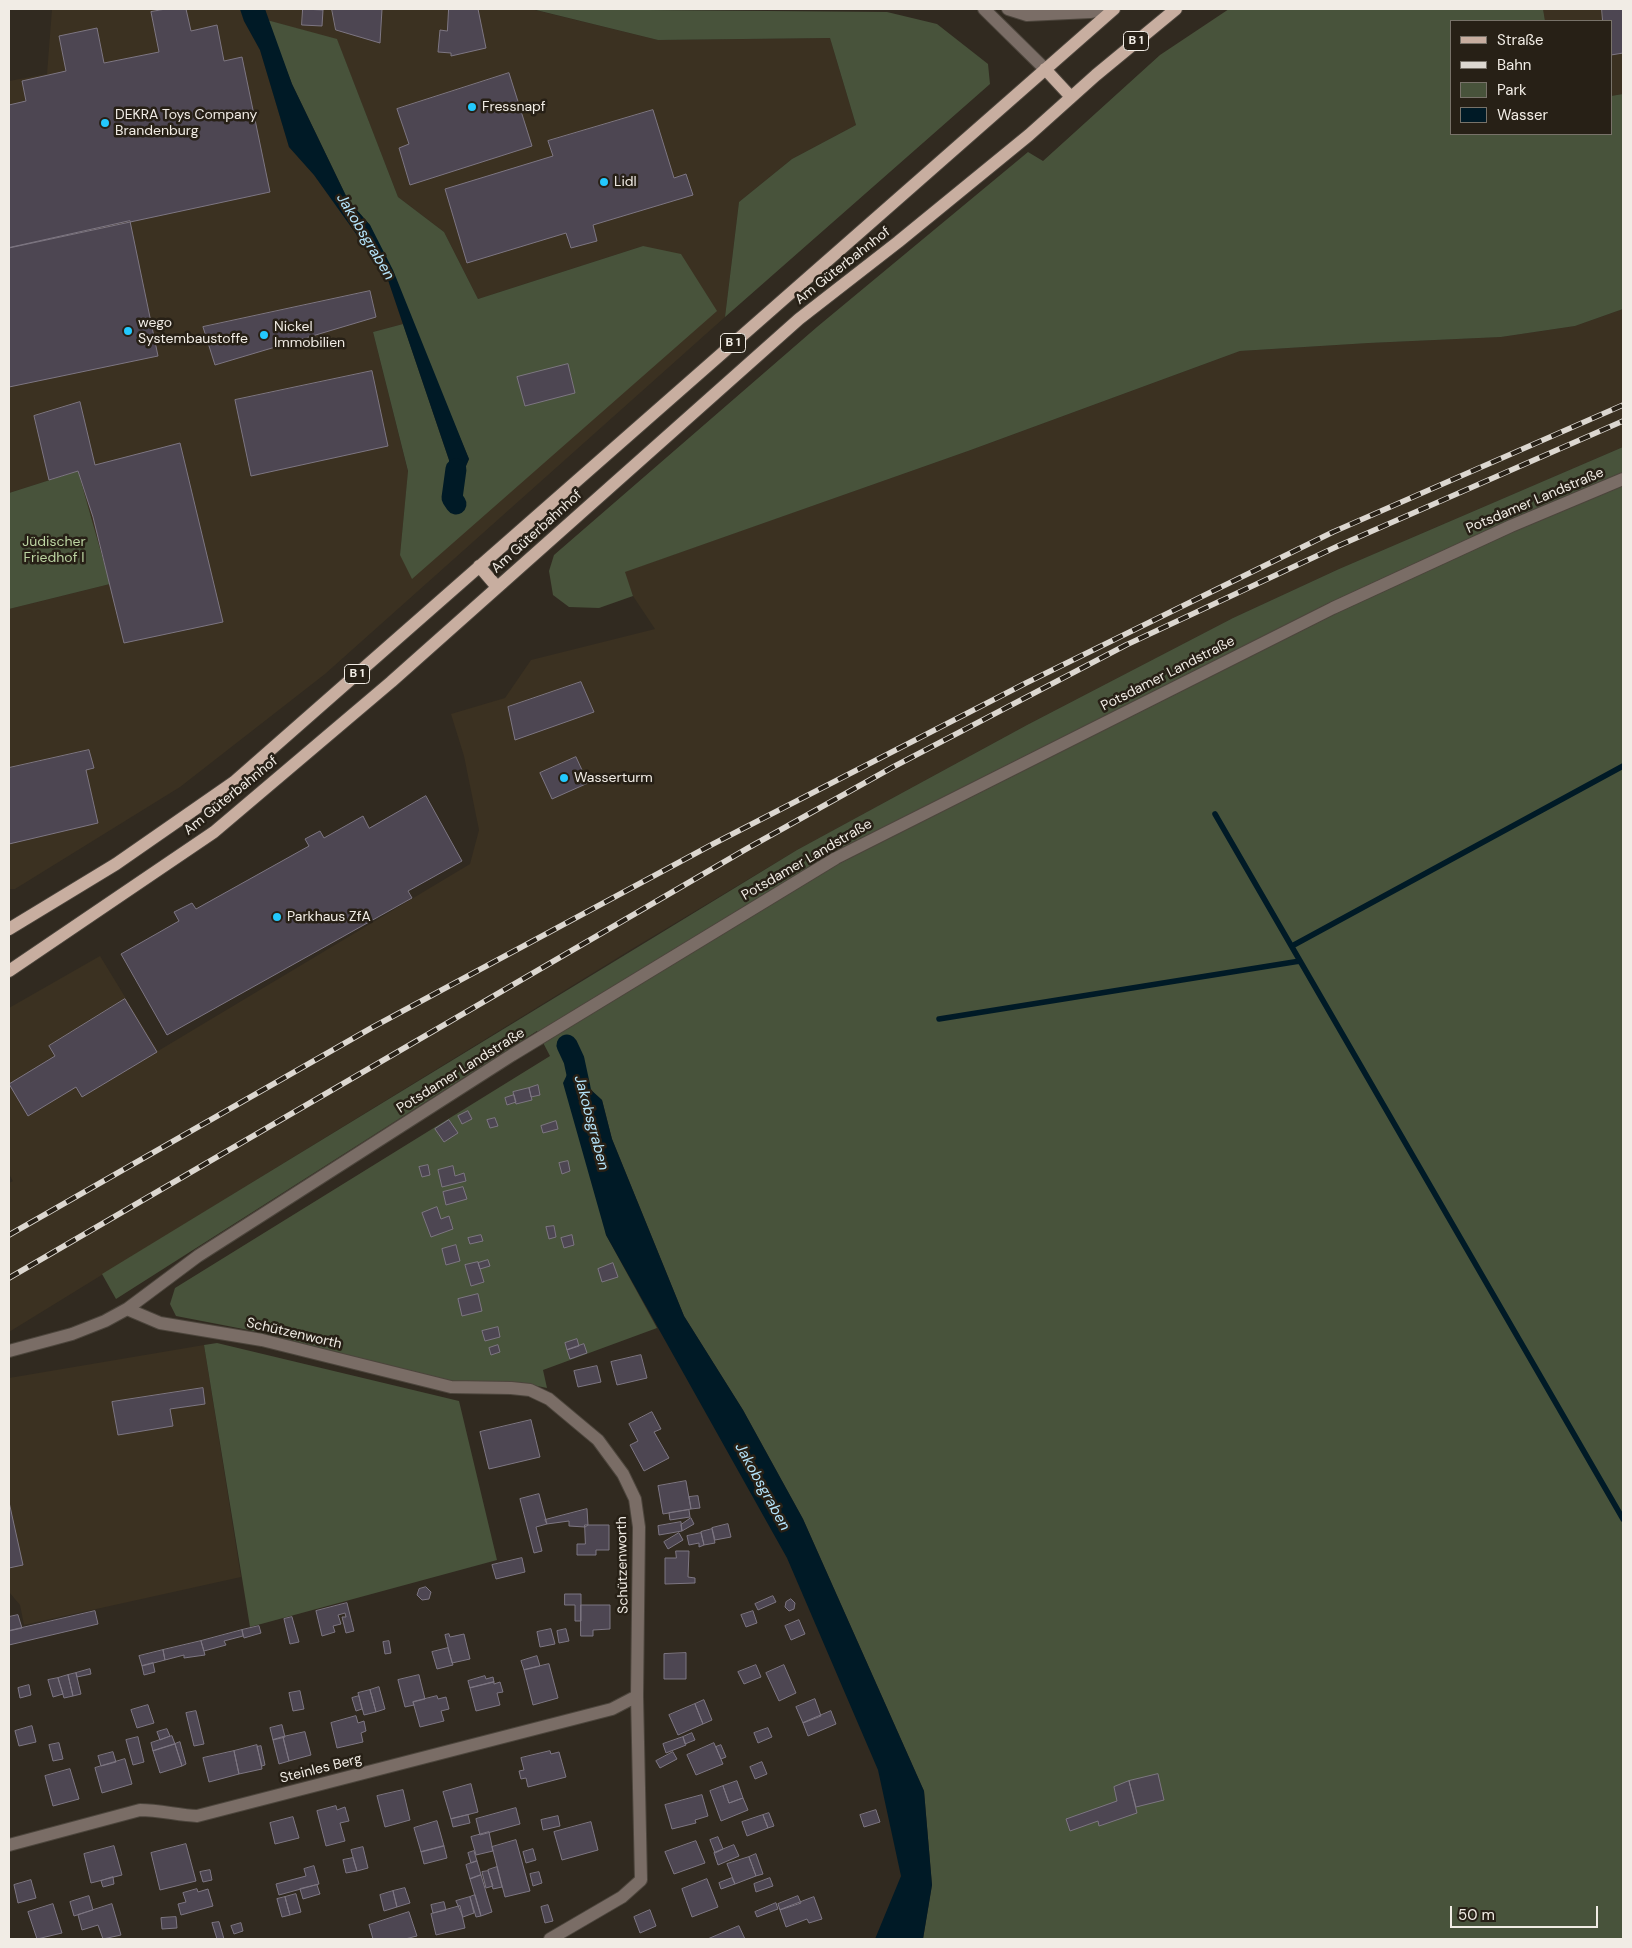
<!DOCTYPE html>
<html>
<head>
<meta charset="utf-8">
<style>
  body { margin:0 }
  #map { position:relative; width:1632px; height:1948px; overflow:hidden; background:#312a20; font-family:"DM Sans",sans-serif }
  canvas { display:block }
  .frame { position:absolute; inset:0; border:10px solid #f1ece5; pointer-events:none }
  .legend { position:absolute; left:1450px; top:20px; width:162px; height:115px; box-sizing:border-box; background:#272016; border:1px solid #787269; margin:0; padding:6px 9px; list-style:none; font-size:15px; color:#f1ece5 }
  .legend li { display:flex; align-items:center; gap:10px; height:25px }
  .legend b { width:25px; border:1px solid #787269 }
  .scale { position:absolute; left:1450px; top:1906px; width:148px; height:22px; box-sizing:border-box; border:2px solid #f1ece5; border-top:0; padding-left:6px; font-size:15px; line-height:18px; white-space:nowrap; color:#f1ece5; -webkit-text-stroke:4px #272016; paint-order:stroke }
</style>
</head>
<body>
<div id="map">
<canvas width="1632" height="1948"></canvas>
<div class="frame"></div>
<ul class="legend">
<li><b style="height:6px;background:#c8aea0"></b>Straße</li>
<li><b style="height:6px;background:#dcd7d0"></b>Bahn</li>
<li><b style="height:14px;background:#48533b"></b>Park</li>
<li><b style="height:14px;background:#001a26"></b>Wasser</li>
</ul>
<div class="scale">50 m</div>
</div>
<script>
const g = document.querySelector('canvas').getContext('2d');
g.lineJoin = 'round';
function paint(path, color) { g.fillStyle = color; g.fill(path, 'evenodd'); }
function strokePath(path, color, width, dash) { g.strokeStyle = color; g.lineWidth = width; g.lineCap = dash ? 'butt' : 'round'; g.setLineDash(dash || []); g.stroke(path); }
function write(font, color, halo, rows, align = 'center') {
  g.font = font + ' "DM Sans",sans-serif'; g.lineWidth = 5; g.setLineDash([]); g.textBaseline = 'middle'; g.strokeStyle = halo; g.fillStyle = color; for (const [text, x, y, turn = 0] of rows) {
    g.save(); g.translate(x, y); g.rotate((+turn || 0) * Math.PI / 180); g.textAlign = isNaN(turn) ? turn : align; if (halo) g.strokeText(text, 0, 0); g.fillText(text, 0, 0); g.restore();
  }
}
paint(new Path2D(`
  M52,9h188l4,12 16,29 29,97 25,28 73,102 16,47 -30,8 35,140 -8,83 243,-309 -165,53 -34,-67 -46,-35 -61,-157 -70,-20 -2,-11h266l127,31 172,-2 26,87 -64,34 -53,43 -14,115 -400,357 -145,113 -165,102h-6v-280l101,-25 -32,-113 -69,22v-412l38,-7z
  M1543,9h80v85l-12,2v-75h-66z
  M1623,309v138l-284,122 -106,49 -206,107 -230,125 -165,99 -623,383v-149l4,-2 -4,-7v-166l91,-52 58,95 312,-187 9,-34 -15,-74 -13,-42 54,-16 26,-38 124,-31 -22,-33 -9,-24 344,-121 272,-100 129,-8 132,-6 74,-11z
  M204,1345l37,232 -217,48 -4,-20 -11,-13v-214z`), '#3b3121');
paint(new Path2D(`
  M532,9l355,3 50,12 51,40 2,20 -265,233 14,-115 53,-43 64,-34 -26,-87 -172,2z
  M1229,9h314l2,12h-94v113h160v-38l12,-2v215l-48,17 -74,11 -132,6 -129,8 -272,100 -343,121 8,24 -34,12 -30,-1 -16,-12 -4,-24 5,-16 263,-228 211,-175 15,9 117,-106z
  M267,20l70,19 61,158 46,35 34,67 165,-53 38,8 36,57 -305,268 -12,-24 8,-84 -35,-139 30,-8 46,136 4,37 16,-38 -99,-234 -22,-25 -56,-116z
  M1623,447v1492h-700l9,-54 -8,-94 -121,-272 -60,-109 -59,-94 -72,-177 -10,-39 -11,-10 15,145 51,93 -114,42 4,18 -29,-6h-71l-183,-49 -88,-17 -6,-12 5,-16 375,-232 -13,-25 -421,268 -14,-25 695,-424 230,-125 206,-107 106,-49z
  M78,471l32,113 -101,25v-116z
  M217,1343l242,58 38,159 -247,67 -46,-282z`), '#48533b');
paint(new Path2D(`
  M240,9h25l27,75 56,116 22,25 23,45 76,189 -17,39 -3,-38 -62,-183 -73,-102 -25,-28 -29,-97 -16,-29z
  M574,1060l10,3 7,27 11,10 10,39 72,177 59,94 60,109 121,272 8,94 -9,54h-48l26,-63 -23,-106 -91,-212 -181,-323 -43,-152z`), '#001a26');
strokePath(new Path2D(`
  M1215,814l408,705
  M1292,946l331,-180
  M939,1019l361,-58`), '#001a26', 5.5);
strokePath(new Path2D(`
  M456,504l-4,-6 4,-29
  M567,1045l7,15 6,28`), '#001a26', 21);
const building = new Path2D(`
  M166,9h20l5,22 26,-6 7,36 18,-4 28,135 -261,56v-143l17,-4 -4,-20 44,-10 -7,-35 38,-8 7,35 55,-11 -8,-40z
  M303,9l20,1 -1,16 -20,-1z
  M332,9h50l-2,34 -44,-13z
  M449,9h29l8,39 -35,8v-3l-13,-1 2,-22 7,1z
  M1602,9h21v44l-12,2v-34h-8z
  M509,73l23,73 -122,39 -11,-37 10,-4 -12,-35z
  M653,110l21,68 12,-4 7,21 -100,30 4,16 -26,7 -5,-15 -99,30 -22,-74 108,-33 -5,-15z
  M130,221l28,135 -149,31v-139z
  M370,291l6,26 -161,48 -12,-38z
  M568,364l7,29 -50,13 -8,-29z
  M372,371l16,75 -137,30 -16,-76z
  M80,402l15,63 85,-22 43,179 -99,21 -31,-126 -15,-46 -29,9 -15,-64z
  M581,682l13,30 -79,28 -7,-33z
  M89,750l5,18 -8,2 12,53 -89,21v-76z
  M576,757l12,26 -36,16 -12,-26z
  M426,796l36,65 -54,30 4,7 -245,137 -46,-81 58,-33 -5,-9 18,-9 4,6 113,-63 -4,-7 15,-8 4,7 39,-22 6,12z
  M125,999l32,53 -75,45 -6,-10 -48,29 -19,-32 46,-28 -6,-10z
  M538,1085l2,10 -9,2 -2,-9z
  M529,1088l3,12 -16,4 -3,-12z
  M514,1095l2,7 -9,3 -2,-7z
  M468,1111l4,8 -10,5 -4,-8z
  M495,1118l3,8 -8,2 -3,-8z
  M449,1120l9,13 -14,9 -9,-13z
  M556,1121l2,8 -15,4 -2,-7z
  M568,1161l2,10 -8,3 -3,-11z
  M428,1165l2,10 -8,2 -3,-10z
  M453,1166l2,10 9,-3 2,8 -24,6 -4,-17z
  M463,1187l4,12 -21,6 -3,-13z
  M437,1207l4,12 8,-3 4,13 -22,8 -9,-24z
  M554,1226l2,11 -7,2 -3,-12z
  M481,1235l2,6 -13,3 -2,-6z
  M572,1235l2,10 -10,3 -3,-10z
  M456,1245l4,16 -14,4 -4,-16z
  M488,1260l2,6 -10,3 -2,-6z
  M478,1262l6,20 -13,4 -6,-21z
  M613,1263l5,14 -16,5 -4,-13z
  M478,1294l4,17 -20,5 -4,-17z
  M498,1327l2,10 -15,4 -3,-10z
  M577,1339l2,7 -12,4 -2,-7z
  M584,1344l3,9 -17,6 -3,-9z
  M498,1345l2,7 -9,3 -2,-7z
  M641,1355l6,23 -30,7 -6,-23z
  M597,1366l4,16 -23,5 -4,-16z
  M203,1388l2,16 -35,5 3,17 -55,9 -6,-33z
  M652,1412l9,17 -7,3 15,26 -25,13 -14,-26 8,-4 -9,-17z
  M531,1420l9,37 -51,12 -9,-37z
  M686,1481l5,28 -28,5 -5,-28z
  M539,1494l8,30 -11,3 6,24 -8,2 -14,-54z
  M698,1496l2,12 -9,1 -2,-12z
  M9,1502l14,63 -14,3z
  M587,1509l1,16 -3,2 -16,-1v-5l-22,3 -2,-4z
  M689,1510l1,7 -20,3 -1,-7z
  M691,1518l3,6 -12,7 -1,-6z
  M681,1522l1,9 -23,4 -1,-9z
  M728,1524l3,13 -16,3 -3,-12z
  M585,1525h24v25h-13v5h-19v-11h8z
  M712,1529l3,14 -11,2 -3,-13z
  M679,1533l4,7 -15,9 -4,-7z
  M701,1533l3,12 -5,2v-4l-10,2 -2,-9z
  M676,1551h13l-1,26 7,1v5l-30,1v-26h11z
  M522,1558l3,14 -29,7 -4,-14z
  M426,1587l5,5 -2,7 -7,1 -5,-5 2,-6z
  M565,1594h16v27h-6v-16h-10z
  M773,1596l3,6 -18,8 -3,-6z
  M791,1599l4,4 -1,6 -5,2 -4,-4 1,-5z
  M347,1603l7,28 -8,2 -4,-16h4l-1,-4 -7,2 3,9 -8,2 2,6 -13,4 -6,-25z
  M581,1605h29v24l-17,1v6h-12z
  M95,1611l3,13 -89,21v-14z
  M753,1611l4,12 -11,4 -5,-12z
  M18,1615l4,13 -13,3v-14z
  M292,1617l7,25 -9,2 -6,-25z
  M799,1620l6,14 -14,6 -6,-14z
  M259,1626l2,7 -17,5 -2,-8z
  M551,1629l4,15 -15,3 -3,-15z
  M566,1629l3,12 -10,2 -2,-12z
  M242,1630l1,6 -19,5 2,4 -22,6 -3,-10z
  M449,1634l1,3 14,-3 6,25 -18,4 -7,-28z
  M201,1641l4,14 -21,3v-3l-19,5 -2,-10z
  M389,1641l2,12 -6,1 -2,-12z
  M448,1648l5,17 -16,4 -5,-17z
  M163,1650l2,10 -23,6 -3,-10z
  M686,1653v26h-22v-25z
  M537,1656l3,10 -16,4 -3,-9z
  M153,1663l2,9 -11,3 -2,-9z
  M549,1664l9,34 -25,7 -9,-35z
  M756,1665l5,12 -17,7 -6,-12z
  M784,1665l12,28 -17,8 -13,-28z
  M90,1669l1,5 -14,3 -1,-4z
  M76,1673l5,21 -8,2 -5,-21z
  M68,1675l5,21 -9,2 -6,-20z
  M419,1675l6,24 -12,3 1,3 -9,2 -7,-27z
  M485,1676l1,3 7,-2 1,5 -24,6 -2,-7z
  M58,1678l5,16 -10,3 -5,-17z
  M494,1682v2l6,-2 3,10 -6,1 3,12 -24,6 -6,-23z
  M29,1685l2,10 -11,3 -2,-10z
  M379,1687l6,22 -9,3 -6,-22z
  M370,1690l6,22 -12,3 -6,-22z
  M300,1691l4,18 -11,2 -4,-18z
  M359,1696l3,13 -6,2 -4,-13z
  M437,1696l1,3 8,-2 3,12 -8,2 3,10 -24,6 -7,-25z
  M815,1699l6,17 -18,7 -7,-16z
  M704,1700l8,20 -9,4 -8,-20z
  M695,1704l8,20 -25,11 -9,-20z
  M148,1705l6,18 -17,5 -6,-18z
  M196,1711l8,33 -10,2 -8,-33z
  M831,1711l5,13 -28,12 -5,-13z
  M356,1716l2,7 6,-2 2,10 -5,2 2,9 -26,6 -6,-25z
  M282,1725l3,12 -12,3 -3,-12z
  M32,1726l4,16 -17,4 -4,-15z
  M768,1728l4,9 -14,6 -4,-10z
  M167,1729l3,7 -10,4 -3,-8z
  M305,1732l6,23 -22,6 -6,-24z
  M692,1733l3,7 -10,4 -2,-7z
  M172,1736l3,8 -22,7 -2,-8z
  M138,1737l6,25 -11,3 -7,-25z
  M283,1737l6,24 -10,3 -6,-24z
  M683,1737l3,8 -20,8 -3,-9z
  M180,1742l6,22 -4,2 -7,-22z
  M59,1743l4,16 -10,2 -4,-16z
  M714,1743l9,21 -27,11 -9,-20z
  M175,1744l7,22 -22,7 -7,-22z
  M257,1745l5,24 -23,5 -5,-23z
  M721,1745l5,12 -5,2 -5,-12z
  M261,1746l4,19 -3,1 -5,-19z
  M234,1751l5,23 -30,8 -6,-24z
  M550,1751l1,3 8,-2 7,25 -38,10 -2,-9 -5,1 -2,-8 5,-1 -3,-12z
  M113,1752l3,10 -15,4 -3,-10z
  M673,1752l4,7 -17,9 -4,-7z
  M125,1759l7,25 -30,9 -7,-25z
  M762,1762l5,12 -12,5 -5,-12z
  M70,1769l9,30 -26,7 -8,-30z
  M1158,1774l6,26 -28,7 -7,-26z
  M737,1781l6,17 -14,5 -6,-17z
  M1129,1781l8,32 -38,13 -1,-5 -28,10 -4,-12 51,-18 -3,-14z
  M471,1784l7,28 -27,7 -8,-27z
  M723,1786l6,17 14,-5 5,12 -27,11 -11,-30z
  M403,1790l7,30 -25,7 -8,-31z
  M702,1795l6,21 -13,4 1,3 -24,6 -7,-24z
  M336,1806l1,4 8,-3 4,14 -9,2 5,18 -19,5 -9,-35z
  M516,1808l4,16 -40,11 -4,-16z
  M876,1810l4,12 -16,5 -4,-12z
  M769,1813l5,13 -6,2 -5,-13z
  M468,1815l2,8 -17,4 -2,-8z
  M763,1815l5,13 -21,8 -5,-14z
  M558,1816l2,10 -17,4 -2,-10z
  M293,1817l6,21 -24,6 -5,-21z
  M437,1821l7,25 -23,6 -7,-24z
  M591,1822l7,28 -36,10 -8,-28z
  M489,1832l4,19 -17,4 -5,-18z
  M718,1837l5,12 -8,4 -5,-13z
  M516,1840l14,51 -25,6 -13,-50z
  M696,1841l9,22 -31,11 -9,-22z
  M186,1844l10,37 -36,9 -9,-37z
  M734,1845l5,11 -21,9 -4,-12z
  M114,1846l8,29 -31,8 -7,-29z
  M444,1846l3,12 -23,6 -3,-12z
  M363,1847l5,21 -11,3 -6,-21z
  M533,1849l3,11 -10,3 -3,-11z
  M474,1851l3,10 -6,2 -3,-10z
  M756,1854l7,20 -7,2 -7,-19z
  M749,1857l7,19 -21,8 -8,-20z
  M353,1858l4,13 -11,2 -3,-13z
  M477,1861l4,14 -11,4 -4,-14z
  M314,1866l5,18 -40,11 -3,-11 30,-8 -2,-7z
  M497,1867l5,20 -9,2 -5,-19z
  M210,1870l2,10 -9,2 -3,-10z
  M488,1871l5,15 -7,2 -4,-16z
  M539,1872l3,11 -9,3 -3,-12z
  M481,1875l11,37 -11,4 -11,-37z
  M113,1877l1,7 -11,3 -2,-6z
  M732,1878l3,6 -14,5 -2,-6z
  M770,1878l3,8 -17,6 -2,-8z
  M707,1879l11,28 -26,10 -10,-28z
  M31,1880l5,18 -18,5 -4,-18z
  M317,1885l3,9 -17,5 -3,-10z
  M405,1888l5,15 -13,4 -4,-16z
  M197,1889l1,3 10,-3 5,17 -32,9 -3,-11 8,-2 -3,-9z
  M393,1891l4,16 -13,4 -4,-16z
  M296,1894l5,18 -11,3 -5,-18z
  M475,1895l6,21 -5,1 -6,-20z
  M89,1896l4,14 -19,6 -4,-14z
  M798,1896l3,7 -21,7 -2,-6z
  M285,1897l5,18 -8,2 -5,-18z
  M470,1897l4,16 -11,4 -7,-16z
  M814,1897l8,22 -13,4 -2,-4 -21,8 -6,-17z
  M444,1902l2,8 -13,3 -2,-8z
  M776,1903l2,6 -21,8 -2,-5z
  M53,1904l9,29 -25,6 -9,-27z
  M112,1904l9,31 -18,4 -5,-14 -16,5 -4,-15z
  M548,1905l5,16 -8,2 -4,-16z
  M460,1906l5,22 -29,7 -5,-21z
  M650,1910l6,16 -16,7 -6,-16z
  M409,1912l8,24 -12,3h-32l-4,-14z
  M176,1917l1,11 -15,1 -1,-11z
  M219,1922l5,17h-7l-5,-16z
  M241,1923l2,8 -9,3 -3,-8z
  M739,1926l6,13h-37z`);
paint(building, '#4d4652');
strokePath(building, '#7d7682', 1);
const minor = new Path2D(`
  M984,9l61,60
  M1008,9l19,6 63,-3 17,-3
  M127,1309l33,14 102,17 189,47 60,1 19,2 19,9 49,41 25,34 12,25 4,28 -2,169 4,184 -19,17 -72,42
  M9,1351l63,-17 33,-13 22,-12 71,-53 314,-201 324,-197 497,-250 178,-82 112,-47
  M9,1845l131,-35c19,0 38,5 57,6l415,-107 25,-13`);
const major = new Path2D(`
  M1045,69l26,28
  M479,566l18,21
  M9,929l107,-65 118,-82 880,-773
  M9,971l205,-139 177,-150 408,-363 99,-77 131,-107 67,-60 80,-66`);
strokePath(minor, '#4c453c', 14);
strokePath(major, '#4c453c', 14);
strokePath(minor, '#7a6d66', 12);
strokePath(major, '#c8aea0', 12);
const rail = new Path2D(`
  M9,1235l364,-208 340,-183 313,-161 307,-151 290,-127
  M9,1278l739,-430 145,-81 233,-122 212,-99 285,-125`);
strokePath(rail, '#dcd7d0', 5.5);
strokePath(rail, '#272016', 4, [11]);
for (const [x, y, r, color] of [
  [472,107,5,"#23c9fe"],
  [105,123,5,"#23c9fe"],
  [604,182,5,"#23c9fe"],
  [128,331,5,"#23c9fe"],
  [264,335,5,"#23c9fe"],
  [564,778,5,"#23c9fe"],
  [277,917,5,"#23c9fe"]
]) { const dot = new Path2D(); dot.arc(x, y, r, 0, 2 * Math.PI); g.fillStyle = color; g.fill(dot); strokePath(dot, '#272016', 2); }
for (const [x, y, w] of [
  [1136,41,25],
  [733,343,25],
  [357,674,25]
]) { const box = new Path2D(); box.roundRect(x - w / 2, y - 9.5, w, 19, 4); g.fillStyle = '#272016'; g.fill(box); strokePath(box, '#f1ece5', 1); }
write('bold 12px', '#f1ece5', null, [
  ["B 1",1136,41],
  ["B 1",733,343],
  ["B 1",357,674]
]);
write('14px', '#f1ece5', '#272016', [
  ["Fressnapf",482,107],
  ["DEKRA Toys Company",115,115],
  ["Brandenburg",115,131],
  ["Lidl",614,182],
  ["wego",138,323],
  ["Systembaustoffe",138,339],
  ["Nickel",274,327],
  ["Immobilien",274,343],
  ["Wasserturm",574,778],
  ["Parkhaus ZfA",287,917]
], 'left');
write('14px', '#f1ece5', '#272016', [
  ["Am Güterbahnhof",843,266,-38],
  ["Potsdamer Landstraße",1535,501,-23],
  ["Am Güterbahnhof",537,532,-42],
  ["Potsdamer Landstraße",1168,674,-27],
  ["Am Güterbahnhof",231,796,-39],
  ["Potsdamer Landstraße",807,860,-30],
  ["Potsdamer Landstraße",461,1071,-32],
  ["Schützenworth",294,1334,13],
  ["Schützenworth",623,1565,-91],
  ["Steinles Berg",321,1769,-14]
]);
write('14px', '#bcd4a2', '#272016', [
  ["Jüdischer",54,542],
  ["Friedhof I",54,558]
]);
write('italic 15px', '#b4e3fa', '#272016', [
  ["Jakobsgraben",365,237,59],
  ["Jakobsgraben",591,1123,75],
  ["Jakobsgraben",762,1487,61]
]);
</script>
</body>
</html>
